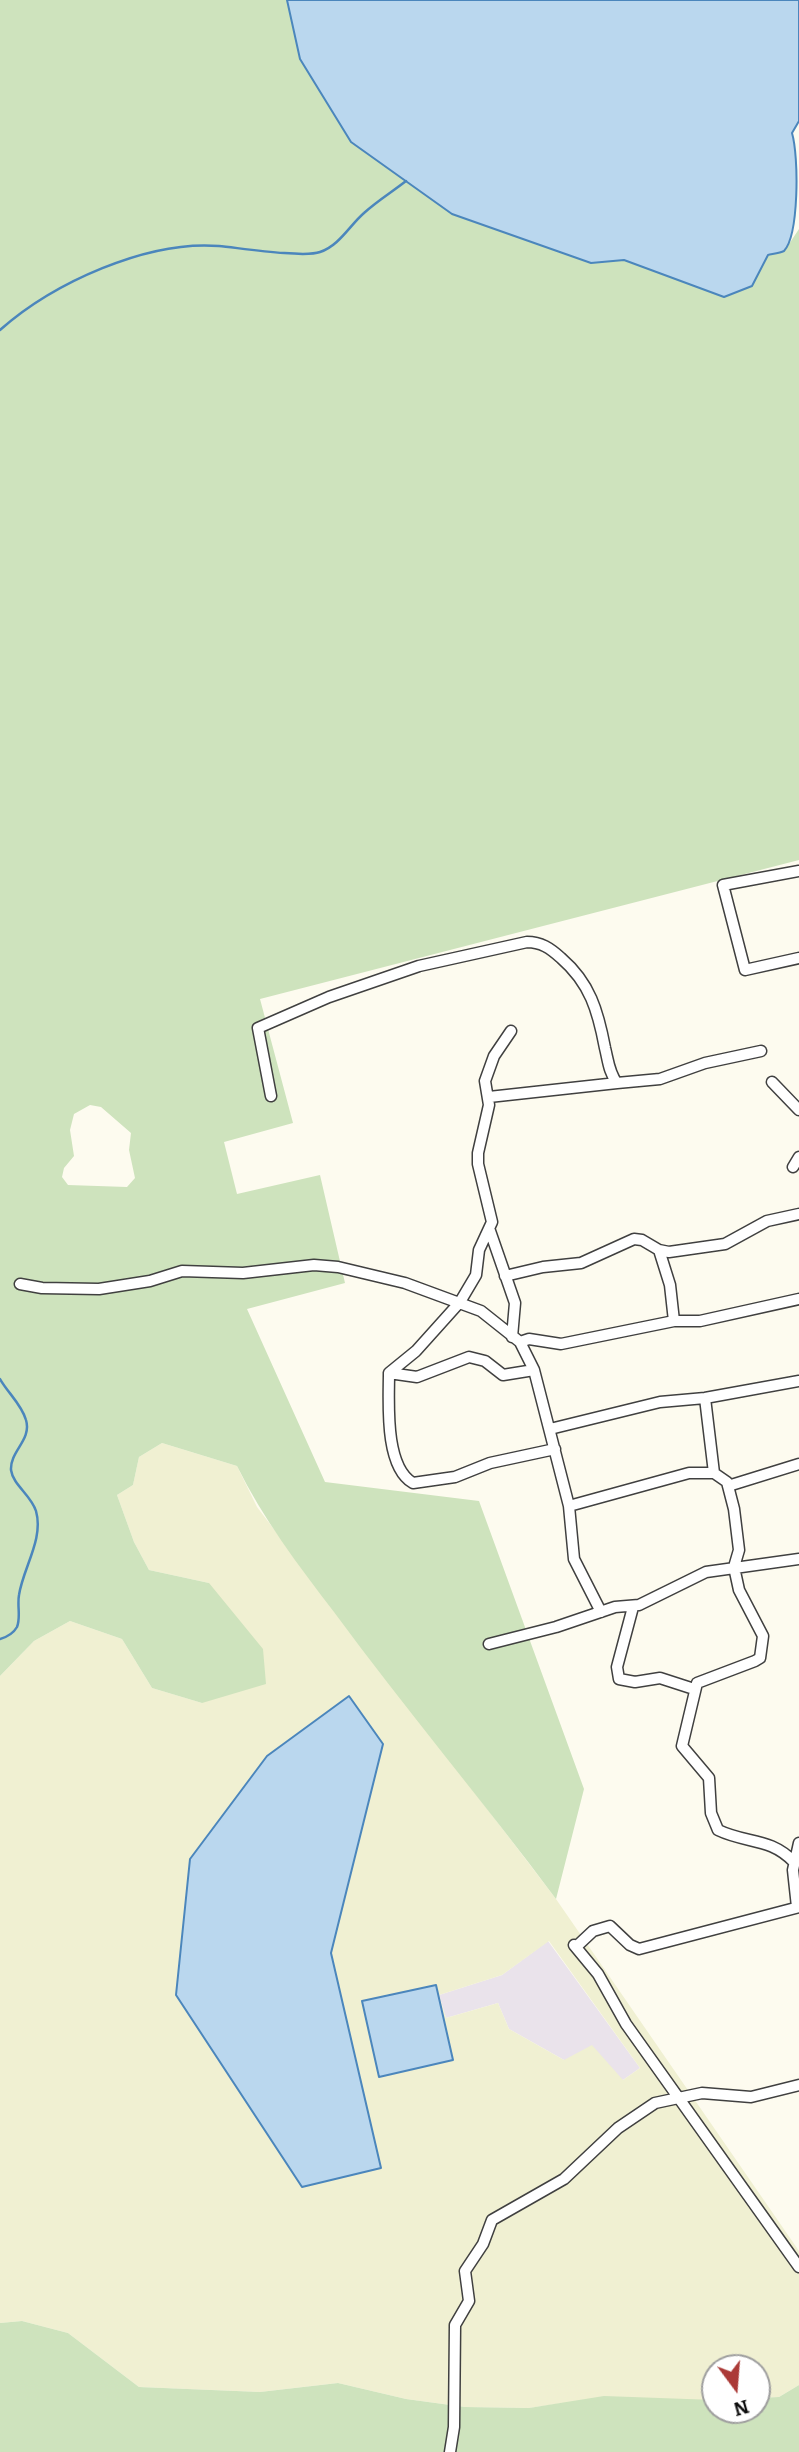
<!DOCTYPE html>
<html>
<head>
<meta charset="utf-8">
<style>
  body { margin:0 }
  #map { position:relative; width:799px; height:2452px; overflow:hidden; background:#fdfbef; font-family:Bitter,serif }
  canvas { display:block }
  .north { position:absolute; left:701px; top:2354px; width:70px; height:70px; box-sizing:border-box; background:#fff; border:2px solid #9e9e9e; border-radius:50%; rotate:164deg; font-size:19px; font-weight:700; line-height:28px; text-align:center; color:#0d0d0d }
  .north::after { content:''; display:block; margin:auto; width:24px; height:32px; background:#ab3a37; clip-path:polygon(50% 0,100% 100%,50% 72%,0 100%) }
</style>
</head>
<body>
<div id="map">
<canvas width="799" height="2452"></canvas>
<div class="north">N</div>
</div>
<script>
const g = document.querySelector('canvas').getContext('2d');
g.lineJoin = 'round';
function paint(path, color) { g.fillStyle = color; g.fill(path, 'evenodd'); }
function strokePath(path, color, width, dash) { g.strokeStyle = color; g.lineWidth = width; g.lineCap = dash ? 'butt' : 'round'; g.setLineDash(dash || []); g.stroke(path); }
paint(new Path2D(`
  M548,1941l92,127 -17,12 -59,-20 -55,-31 -11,-26 -52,15 -7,-23 63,-20z`), '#eae3eb');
paint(new Path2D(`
  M162,1443l75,23 20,41 299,392 243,352v134l-20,12 -22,1v-30h-42v32l-151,3 -35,5 -64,-1 -59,-8 -68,-16 -78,9 -121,-5 -71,-54 -46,-12 -22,2v-647l34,-35 36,-20 52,18 30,49 50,15 7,-120 -60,-13 -15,-28 -17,-47 16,-10 6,-28zM349,1696l34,49 -52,208 50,215 -78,19zM549,1941l91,127 -17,12 -31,-35 -28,15 -55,-31 -11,-26 -52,15 -7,-23 63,-20z`), '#f0f0d2');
paint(new Path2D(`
  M0,0h287l13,59 51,83 101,72 139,49 33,-3 100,37 44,-42 17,-5 14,-21v631l-539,139 33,124 -69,19 13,52 83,-19 25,108 -98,26 78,173 154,19 105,288 -28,110c-72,-97 -150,-189 -222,-287 -36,-47 -71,-93 -97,-146l-75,-23 -23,14 -6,28 -16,10 17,47 15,28 60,13 54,66 3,35 -64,19 -50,-15 -30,-49 -52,-18 -36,20 -34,35zM90,1105l11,2 30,26 -2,17 6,28 -8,9 -59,-2 -6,-8 2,-9 10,-12 -4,-26 4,-16z
  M22,2321l46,12 71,54 121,5 78,-9 68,16 59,8 64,1 75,-12 111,4v10h42v-12l22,-1 20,-12v67h-799v-129z`), '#cee3bd');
const water = new Path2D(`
  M287,0h512v121l-7,12c7,24 7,102 -8,118 -4,2 -12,3 -16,4l-16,31 -28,11 -100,-37 -33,3 -139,-49 -101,-72 -51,-83z
  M349,1696l34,48 -52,209 50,215 -79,19 -126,-192 14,-136 77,-103z
  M436,1985l17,75 -74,17 -17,-76z`);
paint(water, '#bad7ee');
strokePath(water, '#4b86bc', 2);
strokePath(new Path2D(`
  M0,330c53,-47 147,-90 219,-84 21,2 85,12 101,6 19,-6 30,-27 44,-39 13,-12 28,-21 42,-32
  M0,1379c8,14 22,26 26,41 6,20 -16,31 -15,50 2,15 20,25 25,41 8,28 -13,57 -17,84 -2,11 2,22 -2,32 -4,7 -10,10 -17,12`), '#4b86bc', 2.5);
const street = new Path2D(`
  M799,871l-76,14 22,85 54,-12
  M511,1031l-17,25 -9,25 4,24 -11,48v11l14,58 -13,28 -3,25 -16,27 -44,49 -27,22c0,28 -5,93 24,110l42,-6 35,-14 65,-14
  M772,1082l27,28
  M271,1096l-13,-68 71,-31 90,-31 108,-24c14,0 23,6 34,16 29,25 37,53 44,90 3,12 4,25 12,35l43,-4 45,-16 56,-12
  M489,1097l128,-14
  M793,1167l6,-10
  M490,1231l25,72 -3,34
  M659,1250l10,2 56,-8 42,-23 32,-7
  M505,1276l38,-9 38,-4 53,-24 8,1 17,10 11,35 4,36
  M20,1284l22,4 57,1 51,-8 32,-10 61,2 71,-8 24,2 67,16 76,28 39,31 14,28 35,136 5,53 27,53
  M520,1342l9,-3 32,5 113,-23h26l99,-22
  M389,1373l28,4 52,-20 16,4 18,14 31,-5
  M705,1398l9,75 13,9 7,27 5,41 -5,17 5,23 24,46 -3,22 -5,3 -58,22 -15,63 27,32 2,35 7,17c29,14 52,7 76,32
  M550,1429l110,-27 45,-4 94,-17
  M728,1486l71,-22
  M569,1506l120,-33h25
  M633,1607l-16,60 2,12 16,3 25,-4 34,11
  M489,1644l67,-17 59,-20 24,-2 67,-33 93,-13
  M797,1907l-4,-37 6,-27
  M574,1945l24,29 28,50 173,243
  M577,1946l16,-15 17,-5 20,19 9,4 160,-42
  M450,2452l4,-25 1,-102 14,-24 -4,-30 18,-27 9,-24 72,-41 54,-51 37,-25 47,-10 49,4 48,-12`);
strokePath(street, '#404040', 13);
strokePath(street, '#fff', 10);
</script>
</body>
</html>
